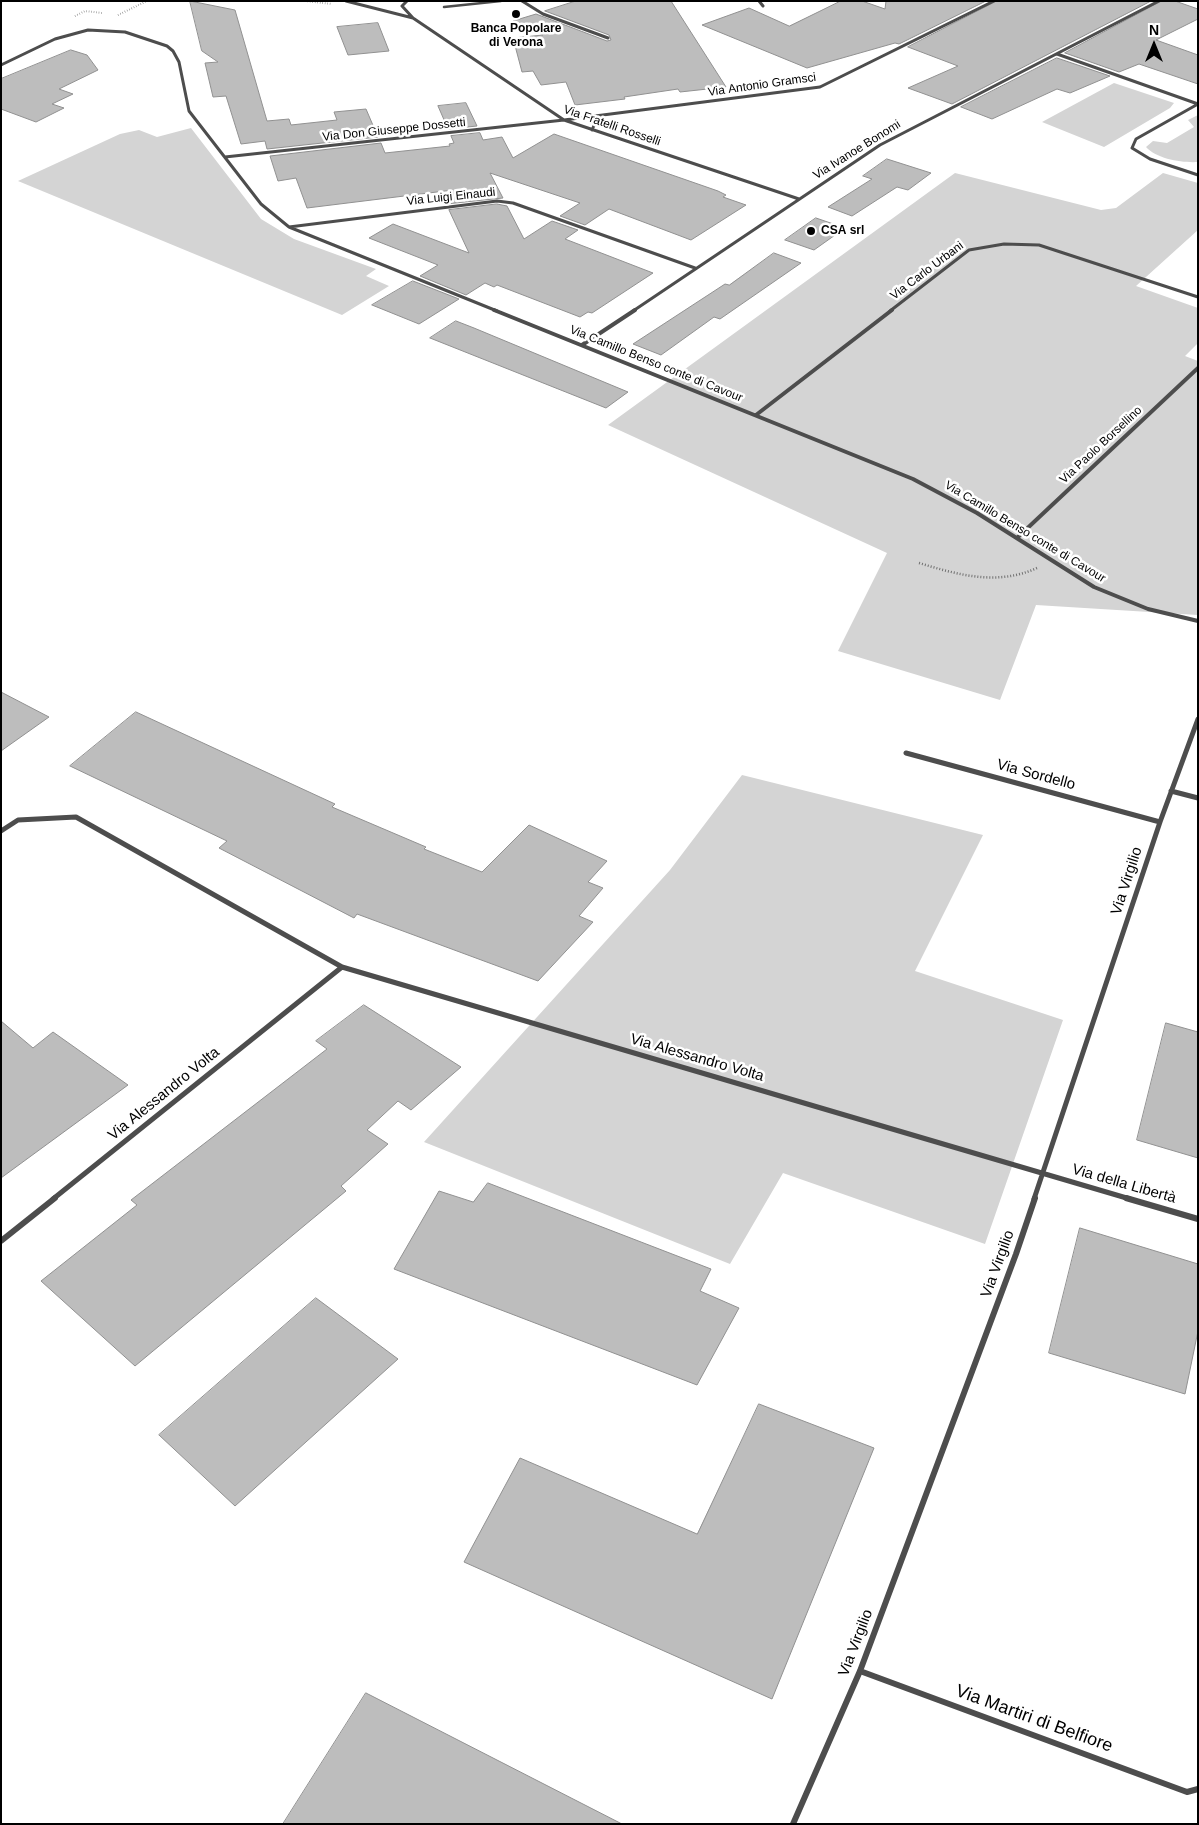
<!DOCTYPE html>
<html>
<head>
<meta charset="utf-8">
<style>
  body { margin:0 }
  #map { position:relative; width:1199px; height:1825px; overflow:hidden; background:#fff; font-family:Arial,sans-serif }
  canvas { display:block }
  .frame { position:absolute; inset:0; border:2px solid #000; pointer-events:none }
  .north { position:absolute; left:1129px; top:20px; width:50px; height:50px; -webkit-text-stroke:4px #fff; paint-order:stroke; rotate:0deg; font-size:14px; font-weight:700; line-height:20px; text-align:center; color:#000 }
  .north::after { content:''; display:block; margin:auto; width:18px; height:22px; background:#000; clip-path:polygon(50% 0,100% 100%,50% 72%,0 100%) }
</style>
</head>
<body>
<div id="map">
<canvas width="1199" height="1825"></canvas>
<div class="frame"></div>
<div class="north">N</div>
</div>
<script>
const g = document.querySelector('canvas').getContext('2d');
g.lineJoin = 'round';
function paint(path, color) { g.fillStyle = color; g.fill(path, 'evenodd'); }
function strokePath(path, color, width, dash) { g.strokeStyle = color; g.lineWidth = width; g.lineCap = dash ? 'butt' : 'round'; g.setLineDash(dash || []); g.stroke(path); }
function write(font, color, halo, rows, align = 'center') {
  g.font = font + ' Arial,sans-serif'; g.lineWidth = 5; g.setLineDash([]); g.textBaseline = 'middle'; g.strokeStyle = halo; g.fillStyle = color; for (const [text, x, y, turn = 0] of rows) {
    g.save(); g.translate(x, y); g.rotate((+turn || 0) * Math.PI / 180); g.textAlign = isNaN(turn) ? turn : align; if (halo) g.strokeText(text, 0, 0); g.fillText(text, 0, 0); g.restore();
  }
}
paint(new Path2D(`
  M1114,83l60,20 -4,5 -66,39 -62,-25z
  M1198,115v47c-16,1 -41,-3 -52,-15l7,-6 14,2 27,-16 -6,-7z
  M191,128l70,91 33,20 82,30 -10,7 23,10 -47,29 -324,-134 102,-47 19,-4 18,7z
  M955,173l146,37 15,-2 47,-35 35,10v47l-62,56 62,22v35l-13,13 13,5v254l-162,-10 -36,95 -162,-49 49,-98 -279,-128z
  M742,775l241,60 -68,136 148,49 -78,224 -202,-71 -53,91 -306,-122 246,-272z`), '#d4d4d4');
const building = new Path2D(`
  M190,1l45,9 32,111 22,-2 2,6 46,-5 -3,-8 32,-3 12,28 -111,12 -2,-8 -24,3 -15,-48 -13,1 -8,-34 13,-1 -16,-11z
  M576,1h95l55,86 -46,5 -2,-3 -54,8 1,2 -50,6 -9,-23 -25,3 -8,-14 -11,1 -9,-34 30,-3 -30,-14 23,-7 71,27 4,-1 -2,-5 -64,-24z
  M841,1h21l23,8 1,-8h100l-87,43 -4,-1 -88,25 -105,-43 47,-17 40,18z
  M997,1h154l-199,103 -44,-16 50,-22 -50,-19z
  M1162,1h13l23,8v10l-42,21 42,15v29l-59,-20 -20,8 -54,-19z
  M378,23l11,28 -41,4 -11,-28z
  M71,50l16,5 11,15 -39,19 14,5 -21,10 12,4 -28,14 -35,-13v-30z
  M1057,58l53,18 -40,17 -13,-4 -65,30 -31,-12z
  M466,103l11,23 -29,3 -10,-23z
  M480,133l3,7 19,-3 11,21 41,-24 164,57 8,4 -3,2 23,8 -55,35 -82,-31 -24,16 -25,-9 20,-13 -90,-30 13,25 -57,6 -4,-8 11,-6 -146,18 -11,-30 -18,3 -8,-25 111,-13 4,10 65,-7 -1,-2 5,-1 -3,-7z
  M887,159l44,14 -23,17 -11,-3 -45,29 -24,-9 44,-28 -9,-3z
  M497,204l10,2 17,33 28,-18 26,9 -13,9 88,34 -61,40 -4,-1 -8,5 -83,-32 -3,2 -9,-4 -19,12 -46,-19 18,-11 -69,-27 24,-14 76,29 -20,-43z
  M816,218l29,10 -31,22 -29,-10z
  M774,253l27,10 -81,56 -6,-2 -53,38 -28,-11 92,-60 4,1z
  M413,281l46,18 -40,25 -47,-19z
  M456,321l18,7 154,64 -22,16 -176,-70z
  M1,692l48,25 -48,34z
  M136,712l199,92 -3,3 94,40 -2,2 58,23 47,-47 78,36 -19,21 15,6 -24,28 14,6 -55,59 -181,-67 -3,4 -135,-70 8,-7 -157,-75z
  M364,1005l97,62 -50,43 -13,-9 -31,29 21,14 -47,42 5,5 -211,175 -94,-85 96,-76 -6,-5 196,-151 -11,-8z
  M1,1021l32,27 20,-16 75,53 -127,93z
  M1166,1023l32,9v126l-61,-18z
  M488,1183l223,86 -11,22 39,17 -42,77 -303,-116 45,-78 34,11z
  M1080,1228l118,36v67l-13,63 -136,-41z
  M316,1298l82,61 -163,147 -76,-71z
  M759,1404l115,44 -102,251 -308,-137 56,-104 177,76z
  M366,1693l256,131h-339z`);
paint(building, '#bdbdbd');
strokePath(building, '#919191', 1);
strokePath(new Path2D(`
  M305,1l27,3
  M118,15l29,-14
  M75,16l10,-5 17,2`), '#6f6f6f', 2, [0.5, 2]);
strokePath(new Path2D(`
  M919,563c40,12 78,23 118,5`), '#6f6f6f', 2.5, [1, 2]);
strokePath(new Path2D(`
  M444,7l57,-6`), '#4d4d4d', 2.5);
strokePath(new Path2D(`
  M346,1l67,17
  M407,1l-5,5 11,12 151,102 235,79
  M522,1l21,13 65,24
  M759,1l4,5
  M1057,54l141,50
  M1,65l54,-26 33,-9 37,2 42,14 6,5 6,11 10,49 72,93 28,23 208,84
  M1198,104l-62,35 -4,9 18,11 48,16
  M592,130l4,-9 7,-6
  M225,157l339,-37 256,-33 174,-86
  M289,227l208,-26 16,2 182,65
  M633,311l247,-166 279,-144
  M890,311l79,-61 35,-6 35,1 159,52`), '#4d4d4d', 3);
strokePath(new Path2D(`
  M494,310l419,169 64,34 117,74 54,22 50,12
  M582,345l53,-35
  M756,415l136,-105
  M1018,537l180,-169`), '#4d4d4d', 4);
strokePath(new Path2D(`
  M906,753l254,69
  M1171,791l27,7
  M1,831l17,-11 58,-3 266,150 788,232
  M53,1199l289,-232
  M1034,1199l126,-377 38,-103`), '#4d4d4d', 5);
strokePath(new Path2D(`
  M1126,1198l72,21
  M1,1241l54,-43
  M860,1671l327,121 11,-3
  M793,1824l67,-153 156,-417 19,-56`), '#4d4d4d', 6);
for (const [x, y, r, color] of [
  [516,14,5,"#000"],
  [811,231,5,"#000"]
]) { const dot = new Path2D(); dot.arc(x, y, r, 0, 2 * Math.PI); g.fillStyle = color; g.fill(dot); strokePath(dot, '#fff', 2); }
write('bold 12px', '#000', '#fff', [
  ["Banca Popolare",516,29],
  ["di Verona",516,43],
  ["CSA srl",821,231,"left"]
]);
write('12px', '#000', '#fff', [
  ["Via Antonio Gramsci",762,85,-8],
  ["Via Fratelli Rosselli",612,126,19],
  ["Via Don Giuseppe Dossetti",394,130,-6],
  ["Via Ivanoe Bonomi",857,150,-32],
  ["Via Luigi Einaudi",451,197,-6],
  ["Via Carlo Urbani",927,271,-37],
  ["Via Camillo Benso conte di Cavour",656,364,22],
  ["Via Paolo Borsellino",1101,445,-43],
  ["Via Camillo Benso conte di Cavour",1025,532,31]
]);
write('15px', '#000', '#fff', [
  ["Via Sordello",1036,775,15],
  ["Via Virgilio",1127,881,-72],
  ["Via Alessandro Volta",697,1058,16],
  ["Via Alessandro Volta",164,1094,-39],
  ["Via della Libertà",1124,1184,16],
  ["Via Virgilio",998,1264,-70],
  ["Via Virgilio",856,1643,-69]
]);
write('18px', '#000', '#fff', [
  ["Via Martiri di Belfiore",1034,1719,20]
]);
</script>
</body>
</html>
